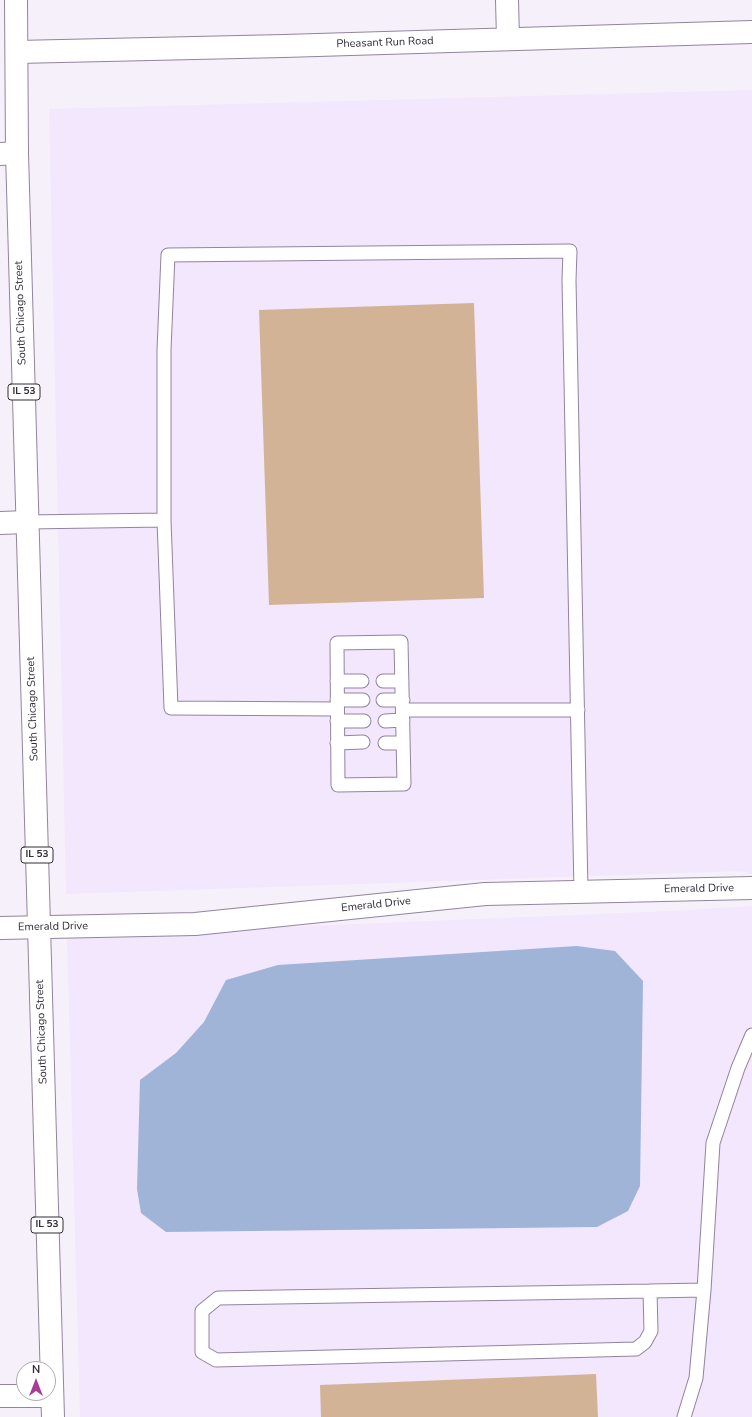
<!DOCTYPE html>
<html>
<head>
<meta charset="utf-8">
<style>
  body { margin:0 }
  #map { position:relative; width:752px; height:1417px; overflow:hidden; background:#f6f0fb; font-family:"Nunito Sans",sans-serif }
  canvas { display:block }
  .north { position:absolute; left:16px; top:1361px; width:40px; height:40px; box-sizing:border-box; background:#fff; border:1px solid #adabaf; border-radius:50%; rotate:0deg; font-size:11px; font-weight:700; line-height:16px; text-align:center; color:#322c37 }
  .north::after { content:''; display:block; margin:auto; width:14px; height:18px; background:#aa3b98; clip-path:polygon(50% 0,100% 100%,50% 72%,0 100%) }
</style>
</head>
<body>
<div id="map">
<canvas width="752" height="1417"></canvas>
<div class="north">N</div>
</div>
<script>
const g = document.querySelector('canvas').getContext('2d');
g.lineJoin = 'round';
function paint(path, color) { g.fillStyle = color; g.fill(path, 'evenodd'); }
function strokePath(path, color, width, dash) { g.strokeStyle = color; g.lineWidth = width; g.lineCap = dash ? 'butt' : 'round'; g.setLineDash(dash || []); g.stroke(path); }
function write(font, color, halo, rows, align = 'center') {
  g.font = font + ' "Nunito Sans",sans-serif'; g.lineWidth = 4; g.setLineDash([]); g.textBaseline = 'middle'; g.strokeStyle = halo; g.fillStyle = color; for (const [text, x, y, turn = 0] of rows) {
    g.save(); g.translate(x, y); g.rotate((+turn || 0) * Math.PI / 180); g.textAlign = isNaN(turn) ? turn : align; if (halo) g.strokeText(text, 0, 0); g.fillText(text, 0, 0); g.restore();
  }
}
paint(new Path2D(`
  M752,90v784l-12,-3 -674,23 -17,-785z
  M752,906v511h-672l-13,-481 604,-25z`), '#f2e7fc');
paint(new Path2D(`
  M577,946l38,5 28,30 -3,205 -12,25 -31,16 -431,5 -25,-19 -4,-24 3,-109 36,-27 28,-31 22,-42 52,-15z`), '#a0b4d7');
paint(new Path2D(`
  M474,303l10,295 -215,7 -10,-295z
  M596,1374l2,43h-277l-1,-32z`), '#d3b396');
const service = new Path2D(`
  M164,520l7,188 166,1
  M27,522l137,-2v-170l4,-95 402,-4 -1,29 12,612
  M401,642l3,142 -66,1 -1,-142z
  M337,681h25
  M383,681h19
  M337,700h26
  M383,700h20
  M403,710h175
  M337,721h27
  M385,721l18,-1
  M337,743l26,-1
  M385,743h18
  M650,1291l1,40 -6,11 -9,7 -420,11 -14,-8v-41l16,-13 432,-7 54,-1
  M684,1417l12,-39 8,-88 9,-147 25,-75 14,-33`);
const minor = new Path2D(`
  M507,0l1,39
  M17,52l267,-6 468,-14
  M0,154l17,-1
  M0,523l27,-1
  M0,928l195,-4 290,-30 267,-6
  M0,1396h52`);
const primary = new Path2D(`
  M16,0l1,153 36,1264`);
strokePath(service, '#91849c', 15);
strokePath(minor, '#91849c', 24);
strokePath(primary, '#91849c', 24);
strokePath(service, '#fff', 13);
strokePath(minor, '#fff', 22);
strokePath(primary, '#fff', 22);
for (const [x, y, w] of [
  [24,392,32],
  [37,855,32],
  [47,1225,32]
]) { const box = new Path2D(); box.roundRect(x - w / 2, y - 8, w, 16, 3); g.fillStyle = '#fff'; g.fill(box); strokePath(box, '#322c37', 1); }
write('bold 10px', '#322c37', null, [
  ["IL 53",24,392],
  ["IL 53",37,855],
  ["IL 53",47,1225]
]);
write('11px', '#322c37', '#fff', [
  ["Pheasant Run Road",385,43,-2],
  ["South Chicago Street",21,313,-92],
  ["South Chicago Street",33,709,-92],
  ["Emerald Drive",699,889,-1],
  ["Emerald Drive",376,905,-6],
  ["Emerald Drive",53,927,-1],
  ["South Chicago Street",42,1032,-92]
]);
</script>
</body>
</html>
